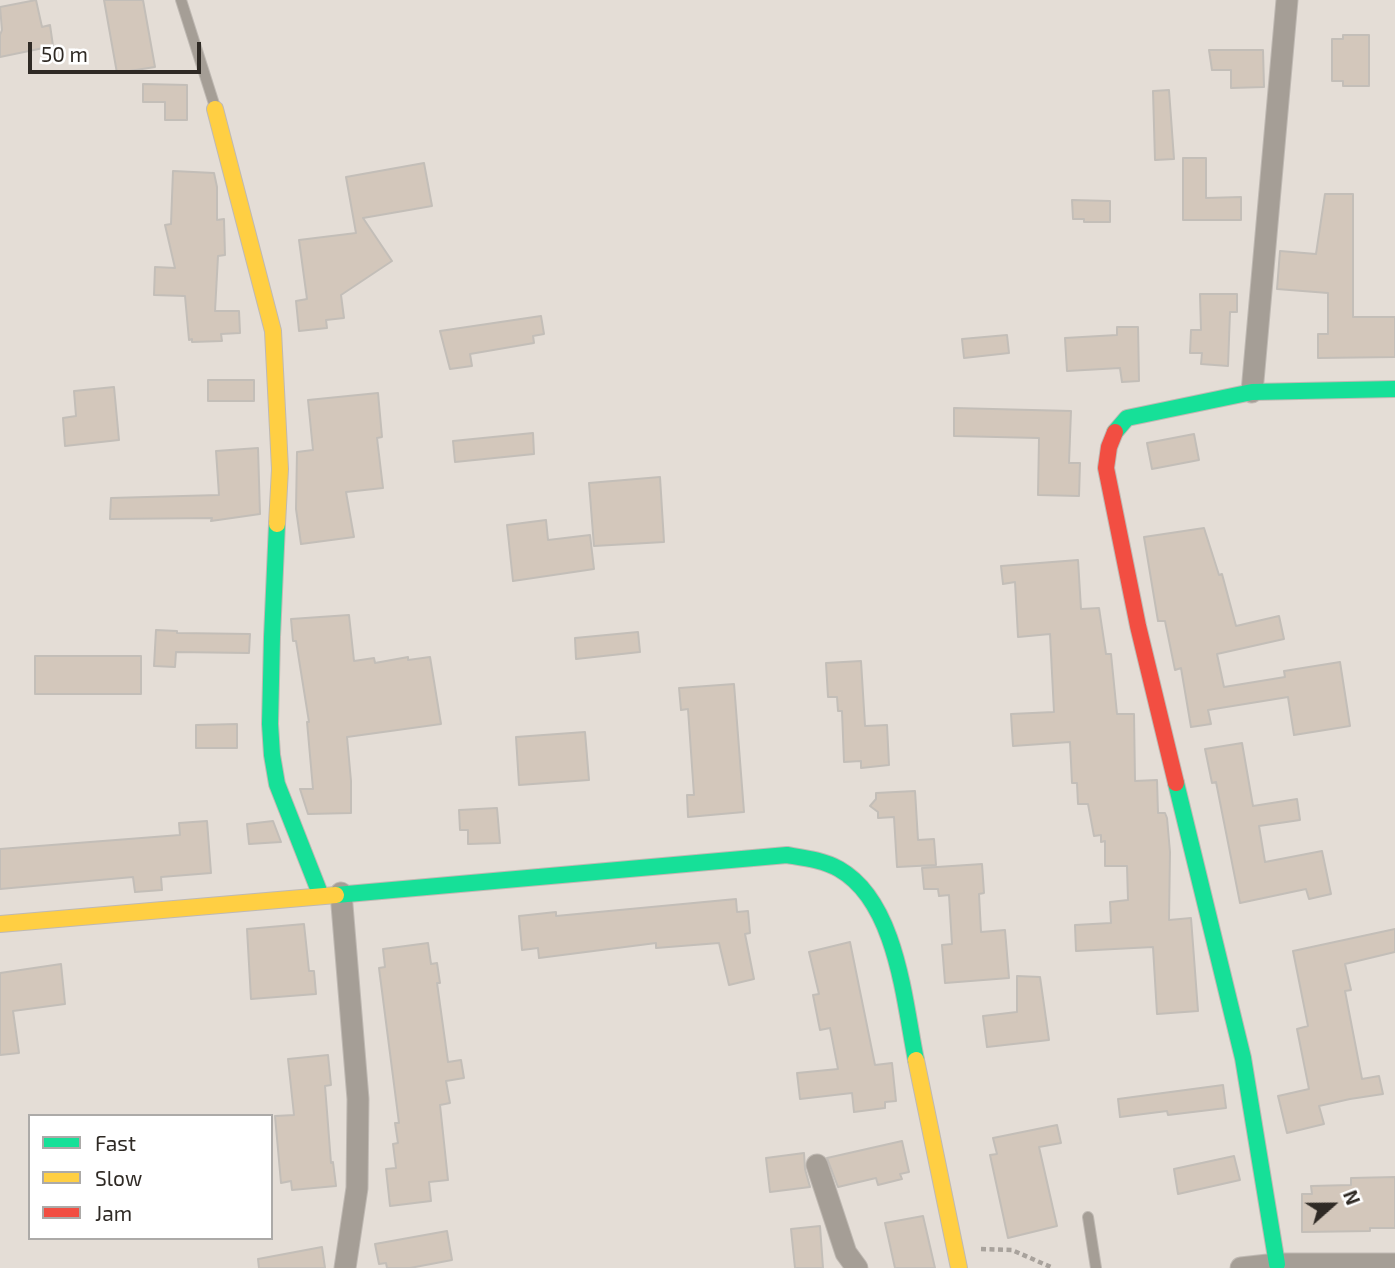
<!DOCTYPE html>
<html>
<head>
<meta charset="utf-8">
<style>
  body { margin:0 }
  #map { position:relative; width:1395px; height:1268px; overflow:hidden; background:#e4ddd6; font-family:"Exo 2",sans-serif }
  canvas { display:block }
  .legend { position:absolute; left:28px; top:1114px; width:245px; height:126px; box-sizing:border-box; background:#fff; border:2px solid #acaaa8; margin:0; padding:9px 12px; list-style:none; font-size:21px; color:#2f2a25 }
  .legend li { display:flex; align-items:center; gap:14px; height:35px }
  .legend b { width:35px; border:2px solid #acaaa8 }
  .north { position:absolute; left:1297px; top:1170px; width:70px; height:70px; -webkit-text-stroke:5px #fff; paint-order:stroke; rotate:69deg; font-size:19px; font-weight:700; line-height:28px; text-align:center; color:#2f2a25 }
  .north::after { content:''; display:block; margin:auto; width:24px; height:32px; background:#2f2a25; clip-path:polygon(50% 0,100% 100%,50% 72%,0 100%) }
  .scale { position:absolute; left:28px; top:42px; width:173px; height:32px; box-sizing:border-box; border:4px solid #2f2a25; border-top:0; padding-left:9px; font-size:21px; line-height:24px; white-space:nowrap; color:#2f2a25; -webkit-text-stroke:5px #fff; paint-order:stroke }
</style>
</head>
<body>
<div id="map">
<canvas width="1395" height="1268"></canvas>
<ul class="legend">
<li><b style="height:9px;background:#16e098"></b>Fast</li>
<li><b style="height:9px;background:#ffcf43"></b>Slow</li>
<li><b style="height:9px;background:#f24e42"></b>Jam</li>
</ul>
<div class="north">N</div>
<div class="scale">50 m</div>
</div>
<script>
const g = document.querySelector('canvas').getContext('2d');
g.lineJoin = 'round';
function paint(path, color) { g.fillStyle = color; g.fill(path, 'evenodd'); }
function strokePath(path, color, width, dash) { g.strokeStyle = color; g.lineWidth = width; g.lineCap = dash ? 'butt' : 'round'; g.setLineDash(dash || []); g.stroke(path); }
const building = new Path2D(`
  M36,0l6,27 8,-2 3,21 -53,11v-22l2,-5 -2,-23z
  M104,0h39l12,67 -38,6z
  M1343,35h26v51h-26v-5h-11v-42h11z
  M1209,50h54l1,37 -33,1v-18h-19z
  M143,84l44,1v35h-22v-18h-22z
  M1169,90l5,69 -19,1 -2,-69z
  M1183,158h23v40l35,-1v23h-58z
  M424,163l8,43 -69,12 29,43 -51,34 3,23 -18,2 1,8 -28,3 -3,-30 11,-2 -8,-59 57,-7 -10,-56z
  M173,171l41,2 3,14v33l7,-1 1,36 -7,1 -3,55h24l1,22 -19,1 1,7 -30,1v-3l-3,1 -4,-44 -31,-1 1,-28 20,1 -10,-43 6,-1z
  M1325,194h28v123h42v40l-77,1v-24h10v-41l-51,-4 3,-38 36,3z
  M1072,200l38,1v21h-26v-3h-11z
  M1200,294h37v18h-7l-2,54 -27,-2 1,-11h-12l1,-23h10z
  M541,316l3,18 -11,2 1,7 -64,11 2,12 -22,3 -10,-38z
  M1117,327h21l1,54 -17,1 -2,-14 -53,3 -2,-33 52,-3z
  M1007,335l2,18 -45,5 -2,-19z
  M208,380h46v21h-46z
  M114,387l5,53 -54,6 -2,-28 13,-2 -2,-25z
  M378,393l4,44 -5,1 6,50 -37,4 8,45 -53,7 -5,-35 1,-57 16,-2 -5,-50z
  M954,408l117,3 -2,52h11l-1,33 -41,-1 1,-57 -85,-2z
  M533,433l1,21 -79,8 -2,-21z
  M1194,434l5,26 -47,9 -5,-26z
  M258,448l2,66 -49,7 1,-3 -102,1 1,-21 108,-3 -3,-44z
  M660,477l4,65 -70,4 -5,-63z
  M546,520l2,20 42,-5 4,34 -81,12 -6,-56z
  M1204,528l15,47 3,-1 14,52 43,-10 5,23 -67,15 7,33 61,-10 -1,-6 56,-9 10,64 -56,9 -6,-38 -80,13 3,14 -20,3 -10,-59 -6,2 -10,-49h-7l-14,-84z
  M1078,560l3,49 18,-1 7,46h5l6,60h17l1,67 22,-1 1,33h7l2,5 3,34 -1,68 22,-2 7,93 -41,3 -4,-67 -77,4 -1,-26 36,-2 -1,-21 18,-2 -1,-34h-22v-25l-4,1v-7l-7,1 -6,-32h-10l-1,-21h-5l-2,-41 -57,4 -2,-32 43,-2 -4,-78 -32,3 -3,-55 -12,2 -2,-18z
  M349,615l5,46 20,-3 1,5 33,-6v3l22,-3 11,67 -94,13 4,44v32l-43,1 -8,-25h13l-6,-67h2l-13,-81h-3l-2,-22z
  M156,630l21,1v2l73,1 -1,19 -73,-1 -1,15 -21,-1z
  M638,632l2,20 -64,7 -1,-21z
  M35,656h106v38h-106z
  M861,661l4,65 22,-1 2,40 -28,3v-7l-17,1 -2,-51h-4l-1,-14h-9l-2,-34z
  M734,684l10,128 -56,5 -1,-22h7l-6,-86 -7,1 -2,-22z
  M237,724v24h-41v-23z
  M585,732l4,48 -70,5 -3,-48z
  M1242,743l11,63 44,-7 3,21 -41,6 6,36 57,-11 9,43 -22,5 -3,-10 -66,14 -24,-121 -4,1 -7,-34z
  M915,791l3,49 16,-1 2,26 -39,2 -3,-50 -16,1v-6l-8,-6 6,-7v-6z
  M497,808l3,35 -32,1v-14h-8l-1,-20z
  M207,821l4,52 -50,4 1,13 -27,2 -2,-15 -133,12v-40l180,-14 -1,-12z
  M273,821l8,21 -32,2 -2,-20z
  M982,864l2,29 -5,1 2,38 24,-2 4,48 -64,5 -3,-38 10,-1 -3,-49 -10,1 -1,-7h-14l-2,-21z
  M736,899l1,13 11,-1 2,22 -5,1 9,45 -25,6 -10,-42 -63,5v-5l-117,15 -1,-10 -16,2 -3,-34 37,-4v4z
  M304,924l5,47h5l2,23 -65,5 -4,-70z
  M1395,929v23l-50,12 6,26 -6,1 17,88 17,-3 4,18 -33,5 -31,7 5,18 -37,9 -9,-37 31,-7 -12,-60 11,-3 -15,-75z
  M850,942l25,123 17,-2 4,38 -11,1v6l-31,4 -2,-19 -52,6 -3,-26 41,-4 -8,-41 -10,2 -7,-35 6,-1 -10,-42z
  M428,943l3,21 6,-1 3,20h-3l11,79 13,-2 3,18 -18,3 4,22 -10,2 8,75 -19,2 2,19 -41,5 -4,-37 10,-1 -3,-24 5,-1 -3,-20h4l-20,-155 6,-1 -2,-18z
  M61,964l4,40 -52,7 6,42 -19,2v-82z
  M1017,976l23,1 9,63 -62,7 -4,-31 34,-4z
  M328,1055l3,30 -6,1 6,77 2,-1 3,24 -44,4 -1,-9 -10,2 -6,-67 19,-1 -6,-56z
  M1223,1085l3,23 -58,7 -1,-4 -47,6 -2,-18z
  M1057,1125l4,18 -22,4 18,79 -49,12 -18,-83 7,-1 -4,-16z
  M902,1141l7,31 -9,2 2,5 -24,6 -2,-7 -38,9 -11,-29z
  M804,1153l1,16 5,18 -40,5 -4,-34z
  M1234,1156l6,24 -62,14 -4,-25z
  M1395,1177v51h-25v3l-68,1v-38h10l-1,-8 40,-1v-7z
  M923,1216l12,52h-40l-10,-45z
  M820,1226l3,42h-28l-4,-39z
  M447,1231l5,29 -42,8h-23l-1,-5 -7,1 -4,-20z
  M322,1247l3,21h-66l-1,-9z`);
paint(building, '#d3c7bb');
strokePath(building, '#c3beb8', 2);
const lane = new Path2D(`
  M181,0l34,107
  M1088,1217l8,51`);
const street = new Path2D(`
  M1252,392l35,-392
  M341,893l17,206 -1,89 -12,80
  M817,1165l29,88 11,15
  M1241,1268l36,-4h118`);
const fast = new Path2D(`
  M1115,432l12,-14 125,-26 143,-3
  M277,524l-5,113 -2,87 2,31 5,29 44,112
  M1176,783l67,275 34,206
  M336,895l451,-40c18,3 36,5 52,14 58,33 65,132 77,191`);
const slow = new Path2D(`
  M215,109l58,222 7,138 -3,55
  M0,924l336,-29
  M916,1060l43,208`);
const jam = new Path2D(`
  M1115,432l-6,15 -3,21 32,158 38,157`);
strokePath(lane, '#bfb9b3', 12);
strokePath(street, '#bfb9b3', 23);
strokePath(fast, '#bfb9b3', 18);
strokePath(slow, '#bfb9b3', 18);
strokePath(jam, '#bfb9b3', 18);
strokePath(new Path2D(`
  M981,1249l31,1 41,18`), '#a8a29c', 4.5, [5, 3.5]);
strokePath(lane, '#a59e96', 10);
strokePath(street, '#a59e96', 21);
strokePath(fast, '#16e098', 16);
strokePath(slow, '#ffcf43', 16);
strokePath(jam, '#f24e42', 16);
</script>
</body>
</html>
